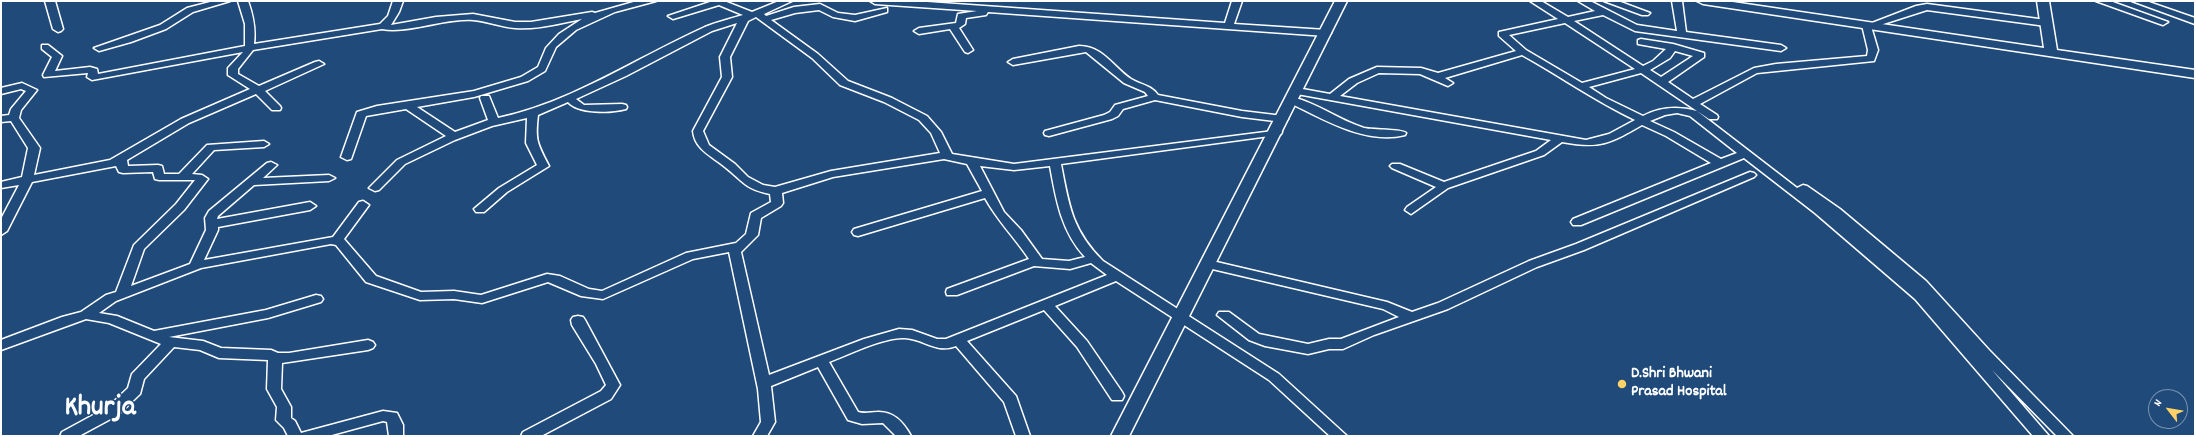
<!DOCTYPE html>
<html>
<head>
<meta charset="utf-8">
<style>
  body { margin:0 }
  #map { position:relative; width:2196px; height:437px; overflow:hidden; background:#1f4a7a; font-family:Dekko,sans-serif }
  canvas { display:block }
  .frame { position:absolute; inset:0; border:2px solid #fff; pointer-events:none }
  .north { position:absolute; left:2148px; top:389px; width:40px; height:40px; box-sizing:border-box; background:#1f4a7a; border:1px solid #7992af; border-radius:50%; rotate:301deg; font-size:11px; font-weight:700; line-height:16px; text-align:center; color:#fff }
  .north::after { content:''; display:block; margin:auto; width:14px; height:18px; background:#ffd166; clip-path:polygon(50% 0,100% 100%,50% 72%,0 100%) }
</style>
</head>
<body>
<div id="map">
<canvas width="2196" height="437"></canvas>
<div class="frame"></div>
<div class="north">N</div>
</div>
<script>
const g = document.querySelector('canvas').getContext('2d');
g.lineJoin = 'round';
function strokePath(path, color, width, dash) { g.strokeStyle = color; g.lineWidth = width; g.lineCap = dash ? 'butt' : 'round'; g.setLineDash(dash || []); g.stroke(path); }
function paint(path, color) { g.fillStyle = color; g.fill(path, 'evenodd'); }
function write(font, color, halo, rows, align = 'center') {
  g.font = font + ' Dekko,sans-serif'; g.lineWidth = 3; g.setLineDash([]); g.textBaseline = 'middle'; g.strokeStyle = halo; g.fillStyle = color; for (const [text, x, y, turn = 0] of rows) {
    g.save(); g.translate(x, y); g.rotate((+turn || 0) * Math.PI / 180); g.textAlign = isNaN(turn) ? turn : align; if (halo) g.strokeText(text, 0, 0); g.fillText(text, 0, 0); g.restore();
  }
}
const minor = new Path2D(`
  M45,1h10l8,28 -2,2 -3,1 -5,-3z
  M214,1h16l-37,11 -27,17 -35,13 -32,9 -5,-3 66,-23 27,-17z
  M238,1h10c5,14 8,28 6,43l126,-20 8,-8 5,-15h10l-4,11 -8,13 45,-8 37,-3 42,8h16l61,-10 3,1 42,-12h19l-41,11 -39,18 -20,17 -11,24 -17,10 -54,16 -57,10 38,25 33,-12 -8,-22 1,-2h8l9,22c75,-16 138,-60 207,-91 12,-5 25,-8 38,-12l-24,-10 -46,14 -5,-3 45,-15h11l28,11 27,-11h13l-28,13 2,2 28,-9 26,-3 18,9 17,2 32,-7v4l-32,9 -22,-4 -14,-7 -24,3 -24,7 47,34 30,27 44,17 35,18 14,16 11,22 62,10 267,-34 1,2 -1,2 -4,1 -216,29c8,42 11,66 42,97l176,113 68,62h-17l-61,-56 -153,-99 -61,25 32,35 35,51 2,4 -2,4h-10l-35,-53 -33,-37 -77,31 49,55 14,40h-14l-12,-34 -48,-56c-20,8 -32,-7 -51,-8 -21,-1 -55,16 -76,24l29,50c6,2 13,0 19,0 17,-1 27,11 34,24h-15l-13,-13 -21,1 -14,-4 -30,-53 -47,19 4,36 -8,14h-14l8,-14 -3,-33 -29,-137 -36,7 -90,40 -22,-3 -33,-14 -66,21 -28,-4 -34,1 -54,-18 -30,-37 -5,-1 -130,24 -85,33 -17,12 18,3 37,15 112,-21 50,-15 5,1 2,3 -2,3 -53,16 -99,19 34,4 18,7 50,2 7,3h11l79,-13 5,2 2,3 -2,3 -5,2 -86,13 -1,26 10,18v11l4,3 6,12 82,-22 14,2 6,12v11h-14l-2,-14 -4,-1 -55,15h-40l-4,-8 -8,-8 1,-13 -10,-18 1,-29 -49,-2 -19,-8 -26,-3 -30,32 -4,15 -22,21 -39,21h-19l2,-4 46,-25 20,-19 4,-14 29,-30 -52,-21 -23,-4 -85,31v-10l61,-23 19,-5 25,-17 10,-3 18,-47 42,-41 19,-24h-36l-4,-1 -2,-7 -30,1 -4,-1 -3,-6 -84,16 -25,49 -6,4v-16l18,-34 -18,3v-6l21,-5 6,-29 -17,-27 -10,1v-6l8,-1 2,-6 15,-18 -5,-2 -20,5v-6l21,-5 15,7 -16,20 -2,8 21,30 -6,27 76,-15 71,-41 69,-30 -22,-14v-7l15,-16 -151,28 -5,-3 1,-4 -44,4 -1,-2 9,-18 -10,-8v-4h6l14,11 -7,15 35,-4 7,2 1,5 147,-28v-22zM756,17l56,41 28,27 44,17 35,18 12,13 9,20 -109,18 -56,16 -12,-2 -15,-8 -13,-13 -26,-19 -6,-14 29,-54 -2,-20 18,-36zM582,19l-23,15 -13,14 -8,19 -17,10 -47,14 -97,15 -20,6 -16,45 6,3 4,-1 15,-43 40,-7 40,27 -49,24 -28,28 6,3 4,-1 26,-26 50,-24 37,-14 35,-8 -1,25 11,22 -38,23 -25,21 2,3h8l23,-20 42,-26c-12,-23 -14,-26 -11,-51l30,-13c10,12 43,11 58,7l1,-2 -1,-2 -4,-1 -38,1 -8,-6 50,-23 86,-45 25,-8 -17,34 2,20 -29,54c2,19 19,25 32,36 19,15 20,22 45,27l1,8 -20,11 -5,21 -10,9 -50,10 -84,38 -13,-2 -29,-13 -13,-2 -66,21 -27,-4 -33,1 -45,-16 -32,-37 25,-34 -6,-4 -4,1 -26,35 -129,23 14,-30v-3l92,-17 6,-4 -6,-4 -93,17 1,-3 36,-31 75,-4 6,-3 -6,-3 -66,3 14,-13 -6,-3 -4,1 -58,48 -4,7 1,12 -16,34 -59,22 13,-37 40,-39 24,-31 -6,-4 -10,-1 22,-24 50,-3 5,-3 -5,-3 -57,4 -28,29h-15l-2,-8 -4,-1 -30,1 -1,-6 62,-37 67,-29 16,16h8l1,-2 -1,-2 -15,-15 59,-27 -5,-3 -4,1 -56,24 -21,-12v-5l15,-19 129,-21c25,5 63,-11 91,-9 14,1 28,7 42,8 22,2 45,-5 67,-9zM944,159l23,5 15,27 -128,38 -2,3 2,3 4,1 127,-38c12,22 30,40 44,61l-82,30 -1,3 1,3h10l77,-29 36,3 21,-6 16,12 -161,64h-9l-25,-9 -13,-1 -35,10 -95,36 -28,-123 17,-17 3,-17 20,-12 2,-3 -1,-10 51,-16zM980,166l34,4 36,-4c6,33 11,65 35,91l-16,4 -27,-2 -21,-29 -17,-18z
  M870,1h43l312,22 7,-22h10l-8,23 92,6 5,3 -5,3 -338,-24 -2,3 -20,3 -1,6 -6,4 14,22 -5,3 -3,-1 -15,-23 -31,5 -5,-3 5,-3 37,-5 2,-9 19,-3 -102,-7z
  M1530,1h11l27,16 27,-6 -17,-10h12l47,24 40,6 -5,-30h10l4,31 95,13 5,3 -5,3 -146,-20 -32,-16 -29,6 69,45 10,-5 13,-12 -28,-5v-4l3,-1 32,5 31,9v4l-36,25 25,17 61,-31 22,-4 91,-8 1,-6 -6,-25 2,-2h6l8,27 -4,11 -117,12 -57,31 17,11 1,2 -1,2h-8l-12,-8 100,77 6,-3 4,1 33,23 86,72 63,69 84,86h-16l-65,-66 57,66h-16l-118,-137 -100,-86 -71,-55 -163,67h-8l-2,-3 2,-3 138,-56 -45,-27 -24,-11c-33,19 -42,24 -80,17l-18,13 -96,33 -37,26 -6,-4 2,-3 29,-20 -44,-19 -2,-2 2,-2h8l44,18 92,-31 15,-11 -254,-46 -5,-3 5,-3 33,6 19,-15 28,-12 44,1 17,5 78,-22 -17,-15v-4l59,-13zM1565,23l70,46 -53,14 -56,-33 -17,-15zM1675,51l18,5 -32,21 -11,-7 20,-12zM1522,55c38,21 73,46 113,65l-26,14 -23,6 -246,-44 17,-13 22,-10 41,1 28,12 5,-3 -8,-5zM1641,73l56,38c-19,-5 -37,-4 -54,5l-37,-18 -17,-11zM1677,113l13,3 47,37 -16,6 -47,-27 -24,-11 15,-6z
  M1604,1h14l32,12 -2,2h-6z
  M2096,1h14l58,21 -5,3 -3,-1z
  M2132,1h14l49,17v6z
  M1927,4l119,16 5,3 -5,3 -119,-16 -50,16 -5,-3 44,-17z
  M1079,46c24,0 34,21 52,33 10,6 20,6 27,16l84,16 41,5 5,3 -5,3 -41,-5 -87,-17 -32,9 -5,7 -6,3 -63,17 -4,-1 -1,-2 1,-2 59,-16 6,-3 5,-7 33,-9 -3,-4 -21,-9 -38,-31 -73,13 -5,-3 5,-3z
  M1292,97c25,6 47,23 72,31 9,2 39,1 42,5l-1,2c-40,10 -82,-16 -117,-33l-1,-2z
  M1750,172l4,1 2,2 -2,2 -170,73 -47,17 -89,42 -74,26 -31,14h-14l-21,5 -43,-8 -16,-6 -32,-25 2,-3h10l30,22 49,10 21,-5h12l58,-22 -16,-8 -175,-41 -6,-4 6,-4 179,42 25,10 26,-9 91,-42 47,-17z
  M578,316l5,1 2,3 35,65 -9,14 -70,37h-20l2,-4 78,-41 5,-6 -10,-21 -24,-39 -1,-5 2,-3z`);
const major = new Path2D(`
  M1335,1h12l-218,435h-18z
  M1697,1h29l318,47 -7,-47h12l8,49 138,20v8l-492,-74z`);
strokePath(minor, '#fff', 3);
strokePath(major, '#fff', 3);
paint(minor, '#1f4a7a');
paint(major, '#1f4a7a');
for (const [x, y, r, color] of [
  [1622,384,5,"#ffd166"]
]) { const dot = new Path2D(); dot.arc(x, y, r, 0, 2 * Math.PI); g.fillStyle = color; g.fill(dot); strokePath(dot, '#1f4a7a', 1.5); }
write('bold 16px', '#fff', '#1f4a7a', [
  ["D.Shri Bhwani",1631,375],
  ["Prasad Hospital",1631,393]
], 'left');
write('bold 29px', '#fff', '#1f4a7a', [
  ["Khurja",100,410]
]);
</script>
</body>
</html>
